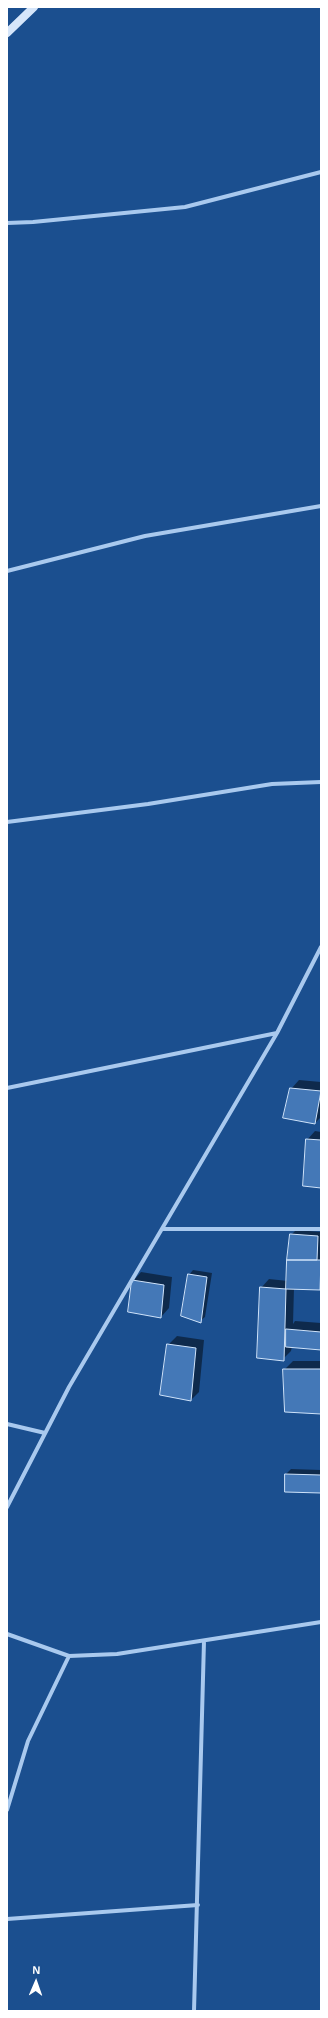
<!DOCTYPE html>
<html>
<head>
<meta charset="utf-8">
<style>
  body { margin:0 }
  #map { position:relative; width:328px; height:2018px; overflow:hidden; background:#1b4f8f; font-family:Arial,sans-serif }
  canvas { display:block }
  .frame { position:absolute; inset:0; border:8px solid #fff; pointer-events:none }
  .north { position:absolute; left:16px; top:1962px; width:40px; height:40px; -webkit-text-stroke:3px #1b4f8f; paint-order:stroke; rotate:2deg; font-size:11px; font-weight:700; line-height:16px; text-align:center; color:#fff }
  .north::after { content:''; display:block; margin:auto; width:14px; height:18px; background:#fff; clip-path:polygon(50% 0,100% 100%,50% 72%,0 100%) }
</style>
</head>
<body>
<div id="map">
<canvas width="328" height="2018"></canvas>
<div class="frame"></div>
<div class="north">N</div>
</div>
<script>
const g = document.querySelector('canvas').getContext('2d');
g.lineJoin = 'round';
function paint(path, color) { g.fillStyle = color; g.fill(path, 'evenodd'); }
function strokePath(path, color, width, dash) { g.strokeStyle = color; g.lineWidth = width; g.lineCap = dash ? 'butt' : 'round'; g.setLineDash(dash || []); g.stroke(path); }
paint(new Path2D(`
  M299,1080l22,2v35l-6,6 -24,-34z
  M315,1131l6,1v55l-14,-47z
  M296,1230l25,2v56l-2,1 -25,-1 -1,36 2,-3 26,2v26l-29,-3 -1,5 -8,8 -22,-71 8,-9 19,2 3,-46z
  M193,1270l19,3 -7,44 -5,4 -11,-46z
  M141,1272l31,5 -3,31 -8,9 -32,-6 4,-30z
  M177,1336l27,4 -5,52 -8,8 -23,-55z
  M293,1361h28v52l-37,-43z
  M291,1469l30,1v22l-35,-18z`), '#0007');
const building = new Path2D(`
  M290,1088l31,3 -6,33 -32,-6z
  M306,1139l15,1v48l-18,-2z
  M290,1234l28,2 -1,24h-30z
  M287,1260h34l-1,30 -34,-1z
  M188,1274l19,3 -6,46 -20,-7z
  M132,1280l32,5 -3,33 -33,-6z
  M260,1287l26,2 -2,72 -27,-3z
  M286,1329l35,3v18l-35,-3z
  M167,1344l29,4 -5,53 -31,-6z
  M283,1369h38v45l-36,-2z
  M285,1474l36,1v18l-36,-1z`);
paint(building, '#4478b7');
strokePath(building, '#cfe3fa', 1);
strokePath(new Path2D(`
  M7,223l26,-1 152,-15 136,-35
  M7,571l138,-35 176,-30
  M7,822l141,-18 124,-20 49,-2
  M7,1088l270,-55
  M162,1229h159
  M7,1424l38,9
  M7,1507l62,-120 208,-354 44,-86
  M7,1634l62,22 48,-2 204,-32
  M7,1810l21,-69 41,-85
  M7,1919l191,-14
  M194,2011l10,-370`), '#a9c9ee', 4);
strokePath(new Path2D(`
  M7,33l27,-26`), '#d6e6fa', 8);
</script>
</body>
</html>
